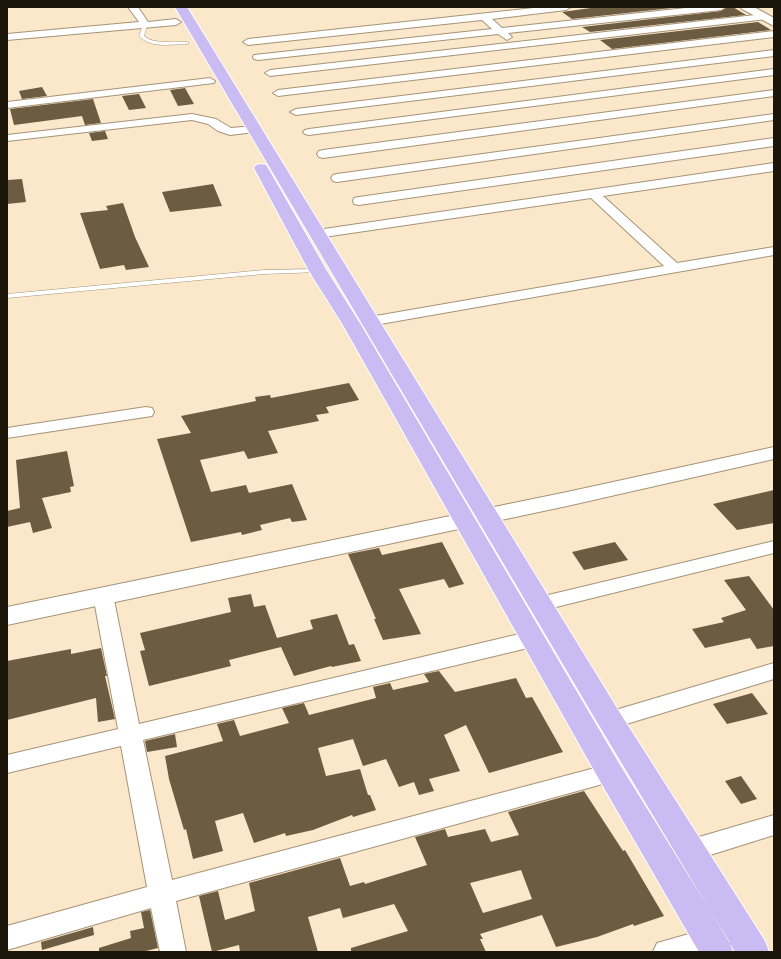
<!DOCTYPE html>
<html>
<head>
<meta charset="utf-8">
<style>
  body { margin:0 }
  #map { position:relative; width:781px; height:959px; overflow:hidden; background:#fbe8ca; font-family:Overpass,sans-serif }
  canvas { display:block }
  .frame { position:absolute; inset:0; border:8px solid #1b150a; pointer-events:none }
</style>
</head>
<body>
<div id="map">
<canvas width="781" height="959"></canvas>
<div class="frame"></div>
</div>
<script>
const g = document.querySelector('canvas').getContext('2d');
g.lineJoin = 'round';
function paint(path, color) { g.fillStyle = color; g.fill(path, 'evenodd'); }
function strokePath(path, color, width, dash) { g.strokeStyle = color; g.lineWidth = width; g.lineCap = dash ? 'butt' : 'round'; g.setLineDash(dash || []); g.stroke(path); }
paint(new Path2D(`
  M598,7h83l-109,12 -10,-7z
  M727,7h6l13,8 -156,17 -8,-5 139,-16z
  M758,22l13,8 -159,19 -12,-9z
  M42,87l5,9 -25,3 -3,-8z
  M185,88l9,16 -16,2 -8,-16z
  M139,94l7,14 -17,2 -7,-14z
  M93,99l8,24 -16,2 -3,-9 -68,9 -4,-16z
  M105,131l3,8 -16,2 -3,-8z
  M22,179l4,23 -19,2v-24z
  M213,184l9,22 -52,6 -8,-20z
  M123,203l12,34 14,30 -23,3 -2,-5 -24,4 -20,-56 28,-3 -2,-4z
  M349,383l10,17 -33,7 3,6 -13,2 3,6 -51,10 10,22 -30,6 -4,-8 -44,9 11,32 35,-7 3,8 43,-9 15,36 -15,2 -2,-4 -30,7 2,5 -20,5 -1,-3 -50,10 -34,-103 34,-6 -10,-17 75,-15 -1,-4 15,-2 1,3z
  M67,451l7,35 -4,1 1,5 -29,6 10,30 -19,5 -3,-11 -23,5v-16l13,-3 -4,-48z
  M774,490v33l-37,7 -24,-26z
  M442,542l22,42 -15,4 -5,-9 -45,10 22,45 -38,6 -9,-21h2l-28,-65 31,-6 3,7z
  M615,542l13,18 -44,10 -12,-18z
  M749,576l25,34v36l-17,3 -7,-11 -45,10 -13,-19 32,-7 -3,-4 25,-8 -22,-30z
  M251,594l3,13 11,-2 12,33 36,-9 -3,-9 27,-6 12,31 5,-1 7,17 -29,6 -1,-1 -37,10 -13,-29 -52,13 2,6 -82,20 -9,-35 5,-1 -5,-17 91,-21 -3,-14z
  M101,648l6,28h-2l10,43 -17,3 -2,-24 -89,22v-59l64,-12v5z
  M439,671l16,21 61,-14 10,20 6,-1 31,55 -74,21 -23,-48 -22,10 16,36 -31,8 5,12 -15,4 -5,-13 -15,5 -13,-28 -23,7 -10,-27 -35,9 8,28 34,-7 8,26h2l6,15 -23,7 -1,-2 -39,15 -27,6 -1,-3 -31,10 -11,-30 -28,8 8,30 -30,8 -7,-30 -2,1 -15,-51 -4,-23 58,-15 -6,-17 17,-4 6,16 49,-13 -7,-15 22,-5 5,12 67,-17 -3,-11 17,-4 3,7 36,-8 -5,-8z
  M752,693l16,21 -41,10 -14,-20z
  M175,734l2,13 -30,5 -2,-11z
  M741,776l16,23 -16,5 -16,-23z
  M584,791l39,60 2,-1 39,66 -30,10 -1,-2 -36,13 -41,10 -14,-32 -62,19 3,5h-3l6,13h-135v-4l57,-17 -14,-27 -51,14 -3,-10 -32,9 10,35h-78l-1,-7 -27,7 -13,-56 19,-5 7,29 30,-9 -6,-28 91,-25 10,28 14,-4 1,2 62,-19 -12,-28 30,-8 3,8 37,-8 6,13 28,-7 -11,-23zM521,870l11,29 -49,14 -13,-30z
  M150,910l8,38 -16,4h-43v-4l32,-10 -1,-7 14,-3 -3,-16z
  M93,927l1,8 -52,15 -1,-8z`), '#6c5c42');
const service = new Path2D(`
  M145,24l2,1 -3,11c11,9 29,5 43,6l2,1 -2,1c-16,0 -36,5 -48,-8l4,-11z
  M318,269l4,2 -2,1 -56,2 -257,24v-4l257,-24z`);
const minor = new Path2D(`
  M128,7h10l10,15 28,-3 5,3 -5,3 -169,15v-6l132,-12z
  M543,7h28l-5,3 -74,9 10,9 193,-21h31l-5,3 -213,23 4,4 -5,3 -9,-6 -240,26 -4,-1 -1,-2 1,-2 238,-26 -10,-9 -234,25 -5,-3 5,-3z
  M764,14l3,1 2,2 -2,2 -497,57 -5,-3 5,-3z
  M774,31v6l-496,59 -5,-3 5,-3z
  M774,50v6l-478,59 -6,-3 6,-3z
  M774,69v6l-465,60 -4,-1 -2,-2 2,-2 4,-1z
  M210,78l5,3 -1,2 -207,25v-6z
  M774,90v6l-451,62 -4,-1 -2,-3 2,-3 4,-1z
  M192,114l24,5 15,9 24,-2 4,1 2,2 -2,2 -4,1 -25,3 -12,-4 -10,-7 -16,-4 -185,21v-6z
  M774,114v6l-437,62 -4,-1 -2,-3 2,-3 4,-1z
  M774,138v8l-415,59 -5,-1 -1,-3 1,-3 5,-1z
  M774,163v8l-171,25 74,67 97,-16v8l-405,71 -5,-2 -3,-3 3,-3 300,-52 -73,-68 -274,40 -5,-1 -2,-3 2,-3 5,-1z
  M146,407l6,1 2,4 -2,4 -145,22v-10z
  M774,541v12l-234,58 -7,-2 -3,-5 3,-5 7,-2z
  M103,588l7,2 3,5 26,129 393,-93 7,3 3,5 -3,5 -7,3 -389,93 29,140 438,-116 8,2 4,7 -4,7 -8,2 -434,119 10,51h-26l-9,-44 -144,42v-24l140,-39 -26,-141 -114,27v-18l111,-26 -25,-134 3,-5z
  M774,663v16l-164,50 -8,-3 -3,-6 3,-6z
  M774,815v20l-83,26 -9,-3 -3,-8 3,-8z
  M710,928l9,3 4,9 -4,9 -9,3h-57l4,-9z`);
const tertiary = new Path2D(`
  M740,7h14l20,11v8l-32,-17z
  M774,447v12l-207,47 -560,119v-18l560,-115z`);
const primary = new Path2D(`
  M175,7h12l433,706 145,228 4,11h-34l-135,-225z
  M261,164l5,1 2,3 59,103 34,54 259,440 109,176 4,11h-34l-99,-171 -257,-456 -34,-54 -55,-103 2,-3z`);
strokePath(service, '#a69479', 1);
strokePath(minor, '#a69479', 2);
strokePath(tertiary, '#a69479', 2);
strokePath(primary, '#fff', 2);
paint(service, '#fff');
paint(minor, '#fff');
paint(tertiary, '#fff');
paint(primary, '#cbbbf3');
</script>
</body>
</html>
